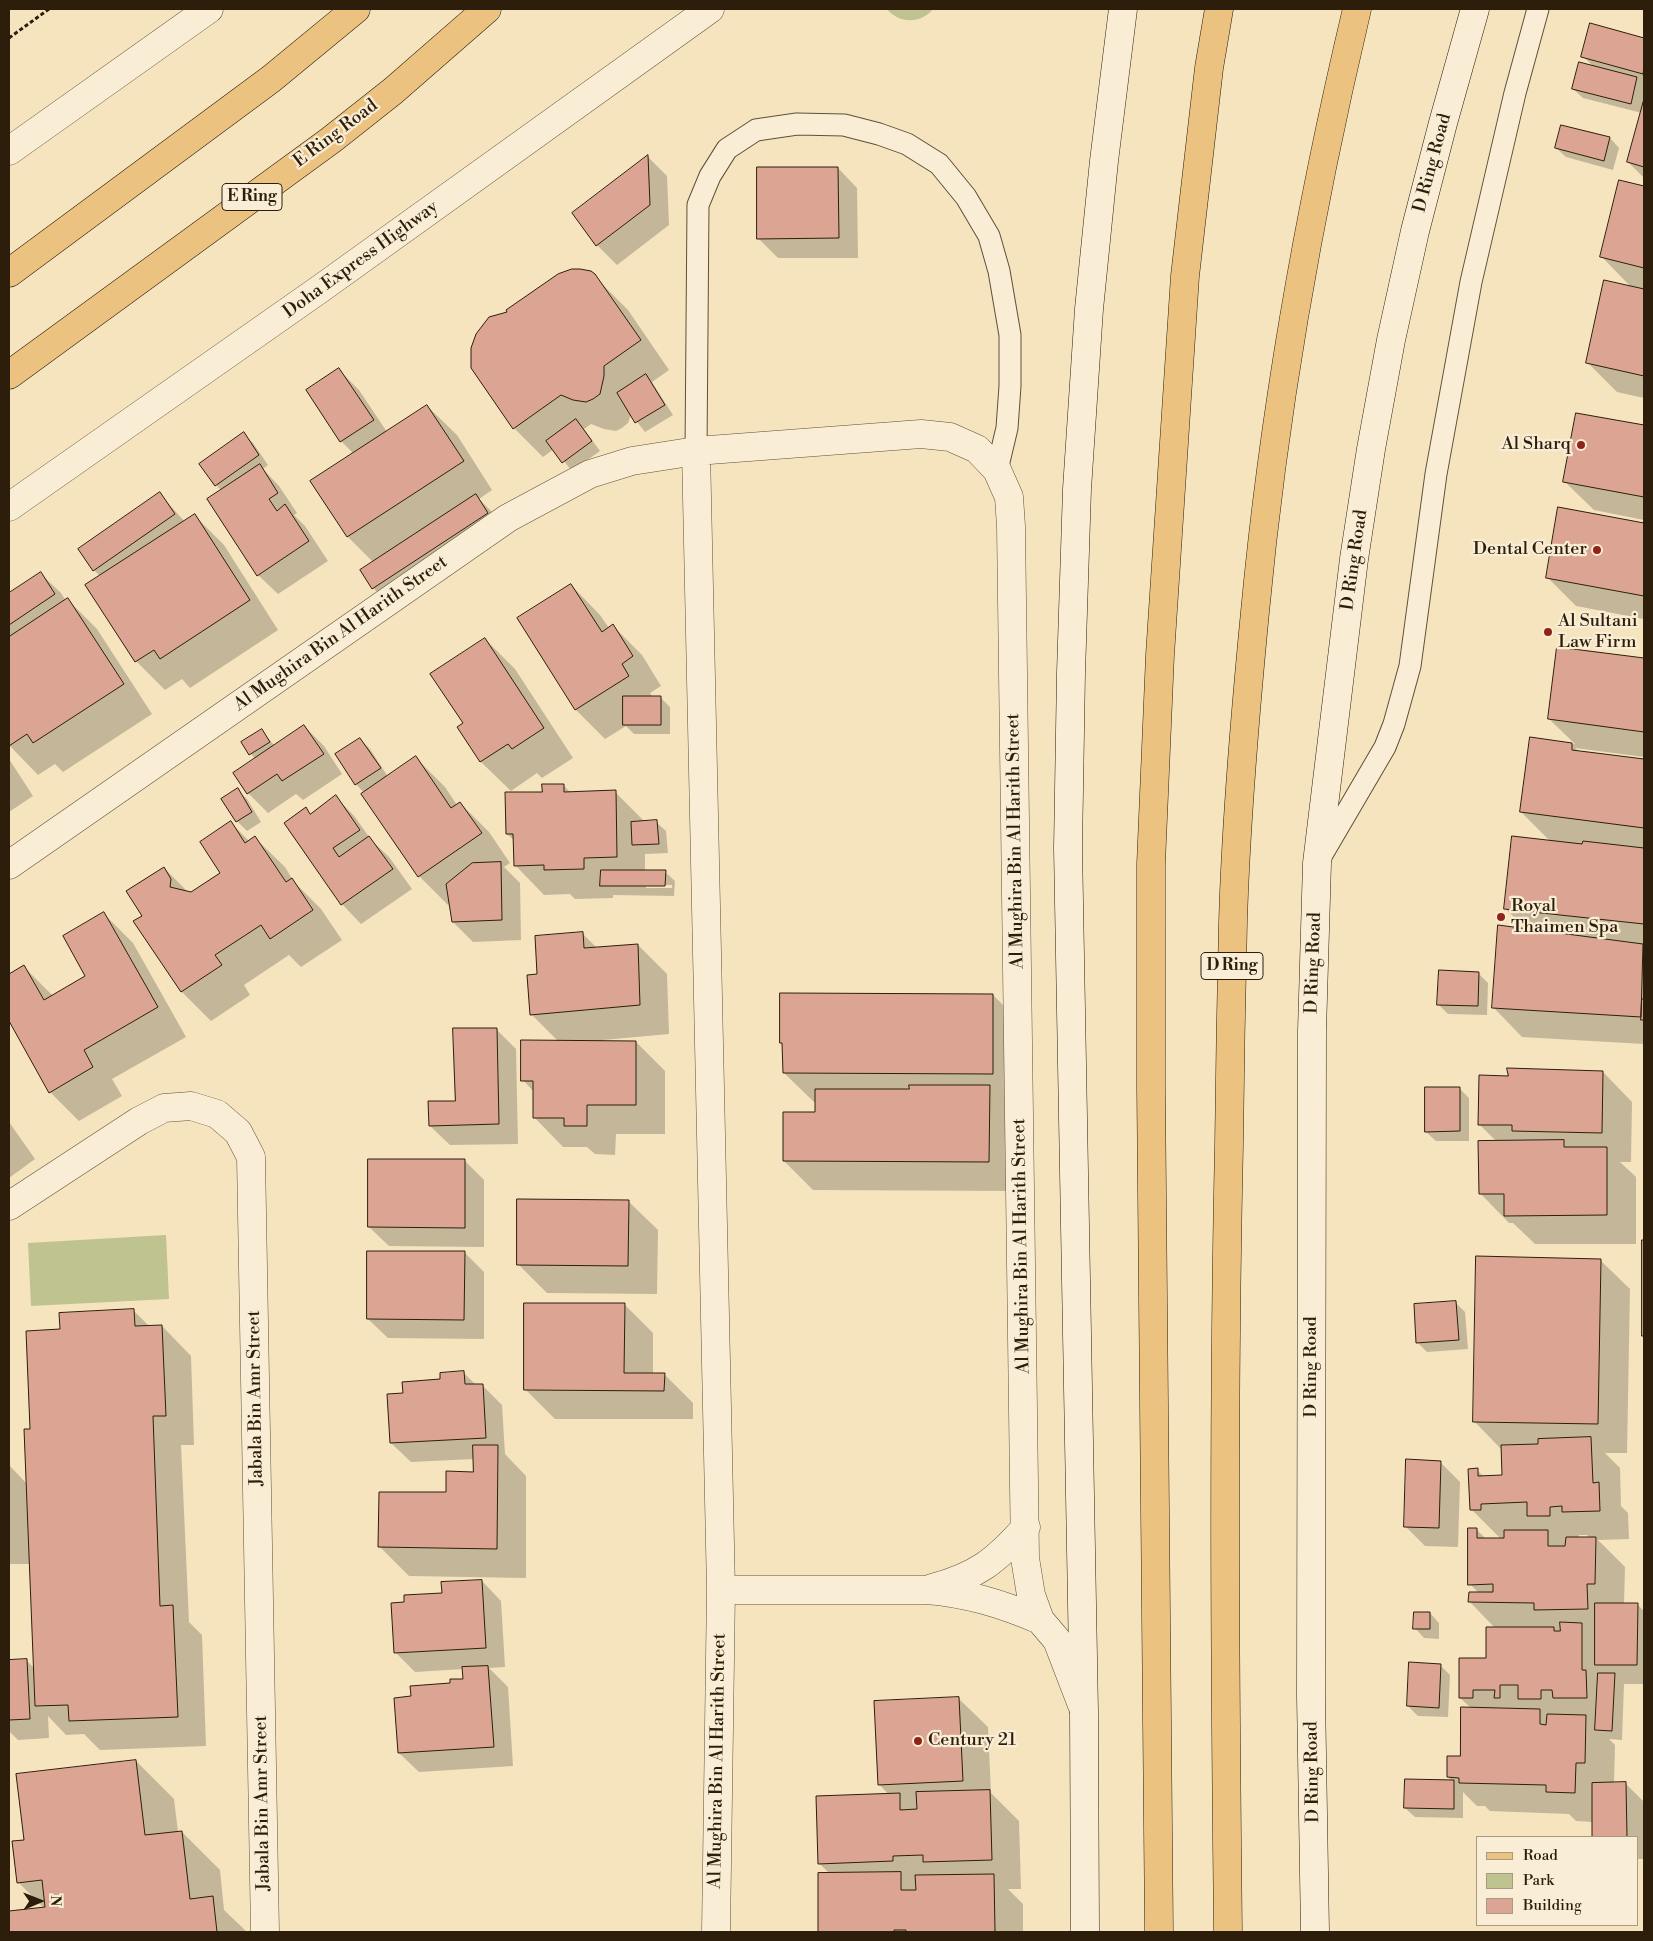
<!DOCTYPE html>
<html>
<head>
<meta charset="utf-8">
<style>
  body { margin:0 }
  #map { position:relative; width:1653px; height:1941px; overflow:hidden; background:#f6e4bf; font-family:"Libre Bodoni",serif }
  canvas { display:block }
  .frame { position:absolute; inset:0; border:10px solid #2c1e0b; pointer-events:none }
  .legend { position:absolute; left:1476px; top:1836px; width:162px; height:90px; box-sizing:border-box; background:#f9edd5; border:1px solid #a79a84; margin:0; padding:6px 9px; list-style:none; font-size:15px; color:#2c1e0b }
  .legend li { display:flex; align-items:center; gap:10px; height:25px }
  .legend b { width:25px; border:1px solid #a79a84 }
  .north { position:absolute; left:15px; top:1876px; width:50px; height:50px; -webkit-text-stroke:4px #f9edd5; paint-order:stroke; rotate:89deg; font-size:14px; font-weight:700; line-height:20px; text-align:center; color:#2c1e0b }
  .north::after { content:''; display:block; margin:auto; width:18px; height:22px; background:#2c1e0b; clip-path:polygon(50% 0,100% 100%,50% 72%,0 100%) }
</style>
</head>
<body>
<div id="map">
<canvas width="1653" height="1941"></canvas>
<div class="frame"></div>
<ul class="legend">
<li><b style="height:6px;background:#ebc280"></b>Road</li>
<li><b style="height:14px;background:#bfc390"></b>Park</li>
<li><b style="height:14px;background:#dca593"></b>Building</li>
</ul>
<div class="north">N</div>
</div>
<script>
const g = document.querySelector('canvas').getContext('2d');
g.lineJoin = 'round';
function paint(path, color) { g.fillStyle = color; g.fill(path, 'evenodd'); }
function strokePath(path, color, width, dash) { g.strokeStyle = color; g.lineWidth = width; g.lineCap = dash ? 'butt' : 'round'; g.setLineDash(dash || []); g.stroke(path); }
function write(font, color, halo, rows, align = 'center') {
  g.font = font + ' "Libre Bodoni",serif'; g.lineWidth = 4.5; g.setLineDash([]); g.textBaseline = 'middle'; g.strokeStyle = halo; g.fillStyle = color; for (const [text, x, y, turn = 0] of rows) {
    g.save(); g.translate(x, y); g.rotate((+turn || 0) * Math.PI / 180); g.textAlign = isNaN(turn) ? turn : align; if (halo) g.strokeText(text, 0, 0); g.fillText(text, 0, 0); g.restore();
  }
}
paint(new Path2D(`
  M887,9h46c-12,15 -34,15 -46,0z
  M166,1235l3,64 -138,7 -3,-63z`), '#bfc390');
paint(new Path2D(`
  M1591,25l53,14v139l-16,-16 14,-49 -59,-15 -10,-9 20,-23 -10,-10z
  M1610,138l9,10 -6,22 -47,-13 -10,-9z
  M648,157l19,19 2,49 -52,40 -20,-20 -23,-32z
  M838,168l19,20 1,70h-80l-20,-20z
  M1620,181l24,7v210l-27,-6 -30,-30 45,-74 -31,-32z
  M590,272l38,38 41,60 -17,12 21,33 -28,17 -14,-18 -3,9 -6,5 -6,3 -12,-2 -13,-5 -7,5 16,22 -28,20 -18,-22 -11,8 -29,-29 -5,-115z
  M339,370l20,20 28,42 40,-26 30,29 35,55 -13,9 16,16 -102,93 -20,-20 1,-25 -26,-26 -36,-55 42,-28 -13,-13z
  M1577,414l67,13v93l-50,-10 -30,-29z
  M244,434l9,9 15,22 -5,4 16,17 18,27 -3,2 11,11 23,35 -50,33 -20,-19 -36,-84 -6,-6z
  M160,494l25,28 9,-7 30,30 54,85 -88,58 -8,-9 -17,11 -29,-29 -35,-84 -7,-7z
  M1559,509l85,15v95l-68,-13 -29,-29z
  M41,574l20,19 5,8 2,-1 29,29 55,85 -89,58 -8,-8 -17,11 -29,-30v-150z
  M571,585l29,30 9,13 4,-2 29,29 19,31 -11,7 3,5h8l9,9v27h-36l-8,-8 -21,13 -29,-29 -58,-91z
  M485,639l30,30 58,89 -31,20 -5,-5 -26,18 -30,-29 -22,-35 5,-3z
  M1558,648l86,12v97l-69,-9 5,4 64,8v284l-122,-7 -29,-30 33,-78 -21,-21 46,-66 -30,-30 10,-74 44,6 -26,-25z
  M304,726l20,20 18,28 -39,26 -7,-6 -28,19 -20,-20 7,-34 -13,-17 19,-11 14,15z
  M360,739l10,10 18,28 28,-19 29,29 12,18 3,-2 29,29 21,31 -6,4 16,16 1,57 -48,2 -20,-20 -3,-18 -2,1 -29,-29 -55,-83 -8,-9z
  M9,759l24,37 -24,16z
  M563,785l8,8 44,-1 29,29 12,1 10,9 2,22 -23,1v17l20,1 10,9 -1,15 -61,-1v3l-38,1 -5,-5 -26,1 -29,-30v-24l-8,-7 36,-41zM646,885h26v3h-26z
  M237,790l10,9 14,23 -14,9 -10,-10 -15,-22z
  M336,797l19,20 17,24 17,16 23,32 -51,35 -19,-20 -57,-81 20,-14 6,6z
  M231,823l19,19 5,-4 30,29 9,15 27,27 21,31 -41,27 -12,-12 -45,30 6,10 -39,26 -29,-29 -38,-76 20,-48 25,25 3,1 30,-20z
  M104,914l29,29 53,94 -74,42 10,17 -43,25 -29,-29 -41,-73v-44l15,-8 29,29 34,-19z
  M582,933l15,15 41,-3 29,29 2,60 -66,6v2h33l29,29v63h-49l-1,21 -20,-1 -8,-7h-24l-29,-30v-25l-11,-12 35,-39 -27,-27 8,-39z
  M1478,973l10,10 -1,32 -39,-1 -9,-9z
  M993,995l29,29 -4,167 -205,-1 -29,-29 32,-48v-11h-2l-30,-29v-28l-3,-3z
  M496,1029l20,20 2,95 -68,1 -20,-19 27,-24z
  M1603,1072l29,30 -1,60h-11l16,15v67h-101l-22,-21h-4l-29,-30 17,-51 -18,-18 30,-47z
  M1459,1088l10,10v43h-33l-10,-9z
  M9,1122l26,37 -26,19z
  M464,1160l20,20v67l-95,-1 -20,-19z
  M628,1201l30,29 -1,64 -110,-1 -29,-29z
  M1643,1241h1v96v-1z
  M464,1252l20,20v67l-96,-1 -20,-19z
  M1600,1260l30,29 -3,164h-22l15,15 1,38 7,7 1,26 -31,1 27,27 -1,37h13l7,7v73h-20l-2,56 -13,-1 6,6 -1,39 11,-1 19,19v57h-7v-22h-44v-15l-17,-1 -7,-7 -79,-3 -5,-5h-8l-14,-14v26l-48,-1 -10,-9 48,-26 -5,-5 13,-19 10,-50 -11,-10 27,-38 9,-31 -27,-28 10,-8 -9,-9 6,-55 10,10h15l-30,-30 6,-39 7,7 19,-1 -1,-26 -28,-29zM1579,1535h8l3,3h-11z
  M1455,1302l10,10 3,37 -41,3 -10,-10z
  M624,1304l29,29v41h11l29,29v16h-138l-30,-30z
  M134,1311l16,16 12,-1 29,30 3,89h-13l8,177 13,13 4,111 -106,4 -16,-16 -18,1 -18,-19 1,22 -31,2 -9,-9v-70l17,-1 9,9 -4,-105h-22v-99l18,19 4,-54 30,-99z
  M464,1373l12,12h6l20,20 3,49 21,22v102l-117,-2 -29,-29 94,-74v-14l-63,3 -20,-19 14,-49z
  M1440,1462l20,20 -2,65 -33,-1 -19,-19z
  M482,1581l19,20 4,66 -16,1 19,19 5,79 -94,6 -20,-19 14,-56 51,-17 -1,-11 -48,3 -20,-20 11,-49 37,-9z
  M1430,1613l9,10v16l-15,-1 -9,-10z
  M1440,1665l10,10 -2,42 -30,-1 -10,-10z
  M958,1698l30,29 3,66 28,28 2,68h-13l15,15v28h-203l-1,-57 11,-1 -11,-11 70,-68 -10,-11z
  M136,1761l38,38 4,33h4l38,38 4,40 23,22h-238v-20l35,-4 -26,-26 7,-41z`), '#0003');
const building = new Path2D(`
  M1590,23l54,15v29l-1,7 -62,-17z
  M1579,62l58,15 -6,27 -59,-15z
  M1644,99v68l-17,-5z
  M1561,125l49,12 -6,24 -49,-13z
  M648,155l2,50 -54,41 -24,-33z
  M757,167h81l1,71 -82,1z
  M1619,180l25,6v82l-44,-11z
  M572,269h8l11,2 4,3 46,66 -37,26v10l-4,18 -7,5 -7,3 -13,-2 -12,-5 -48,34 -42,-61v-20l5,-14 13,-17 18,-5 -1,-2 52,-36z
  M1604,280l40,9v87l-58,-13z
  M339,368l35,52 -34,22 -34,-52z
  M646,374l19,31 -30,18 -18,-30z
  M427,405l37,56 -117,76 -37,-56z
  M1576,413l68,12v72l-81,-15z
  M576,419l16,22 -30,22 -16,-22z
  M244,432l15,23 -44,31 -16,-22z
  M260,464l18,29 -9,6 8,12 8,-7 24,37 -52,35 -50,-77z
  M160,492l15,22 -82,57 -15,-22z
  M476,494l12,19 -116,76 -12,-19z
  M1558,507l86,16v73l-98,-18z
  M195,514l55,86 -90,59 -6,-9 -19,12 -50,-77z
  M41,572l14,22 -46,31v-32z
  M571,584l31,48 11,-8 20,32 -11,8 7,12 -54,34 -58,-92z
  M68,598l56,86 -91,59 -6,-9 -18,12v-109z
  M485,638l59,90 -32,21 -4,-5 -28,18 -23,-35 6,-4 -33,-49z
  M1557,647l87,11v74l-96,-13z
  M623,696h38v29h-38z
  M304,725l20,29 -42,27 -5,-7 -30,20 -14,-21z
  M262,729l8,13 -21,13 -8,-13z
  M1530,737l42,6v7l72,9v69l-124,-16z
  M360,738l21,30 -26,17 -20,-31z
  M416,756l35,52 9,-6 22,31 -64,44 -57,-83z
  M542,784h22v8l52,-2 1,67 -33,1v11l-40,1v-5l-30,1 -1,-32h-7l-1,-42h37z
  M238,788l14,24 -16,10 -15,-23z
  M336,795l24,35 -27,18 6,9 30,-21 24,33 -52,36 -57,-82 22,-16 4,7z
  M657,820l2,24 -27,1 -1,-23z
  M231,821l14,22 10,-7 31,46 6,-4 21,32 -43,29 -9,-14 -46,30 7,10 -41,27 -48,-71 9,-5 -16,-25 38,-24 7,12 -1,8 21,5 29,-19 -20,-31z
  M1512,836l70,8 1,-3 61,7v76l-140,-15z
  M501,862l1,58 -50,2 -6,-38 26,-21z
  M601,870h65l-1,16h-65z
  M104,912l54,95 -74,43 9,17 -44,26 -40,-72v-47l15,-9 20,35 41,-24 -22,-40z
  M1498,925l145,19 -2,73 -149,-9z
  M583,932l1,16 54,-4 2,61 -110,10 -3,-40 10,-1 -2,-38z
  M1439,970l40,2 -1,34 -41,-1z
  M780,993l213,1v80l-210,-1 -1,-30h-2z
  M1642,999h2v21h-3z
  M453,1028h44l2,96 -70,2 -1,-25h27z
  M521,1040l115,1v64h-49v21h-23v-8h-31v-37h-12z
  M1507,1068l96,3 -1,62 -90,-2v-6h-34l1,-50 29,1z
  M909,1085h81l-1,77 -206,-1v-49h32v-23h94z
  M1425,1087h35v44l-35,1z
  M1564,1140v7h43v68l-103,1v-22h-25l-1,-53z
  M368,1159h97v69l-97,-1z
  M517,1199l112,1 -1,66 -111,-1z
  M1642,1240h2v96h-2z
  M367,1251h98l-1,69 -97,-1z
  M1476,1256l125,3 -3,165 -125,-2z
  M1456,1301l3,39 -43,3 -2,-39z
  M524,1303h101l-1,70h41l-1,18 -140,-1z
  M134,1309l1,17 27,-1 4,91h-13l7,190 13,-1 5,112 -109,4 -1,-16 -33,1 -11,-277h6l-4,-98 34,-2 -1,-16z
  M464,1371l1,13h18l3,54 -96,5 -3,-49 16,-1 -1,-11 38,-3v-6z
  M1591,1437l2,46 6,-1 1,29 -38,1v-6l-12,1v9h-23v-14l-46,2v6h-11l-2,-41 10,-1v8l24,-1 -1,-30 37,-1v-5z
  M473,1445h25l-1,104 -119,-2 1,-55h67v-21l27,1z
  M1406,1459l35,2 -2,67 -35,-1z
  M1468,1528h9v10h27v-8h44v16h17l1,-9h30l-1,47h-8l1,25 -54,1v-7l-66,-1 1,-10h24v-8l-25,1z
  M482,1580l4,68 -92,5 -3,-50 13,-1v-7l38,-2 -1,-11z
  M1595,1603h43l-1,62h-42z
  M1414,1612h16v17h-17z
  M1560,1622l22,1v47h4l1,28h-34l-1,-8h-11v9h-23v-14h-18v13h-6l1,-8h-22v8h-14v-40h27v-31h68v4h6z
  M27,1659l3,60 -21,1v-60z
  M1409,1662l32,2 -2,44 -32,-2z
  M488,1666l6,81 -96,6 -4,-55 17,-2 -1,-10 40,-3v-4h13l-1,-12z
  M1598,1673h17l-3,58 -17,-1z
  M959,1697l4,84 -85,4 -4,-84z
  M1461,1707l79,2v15l6,1 1,-11 39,1 -1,48h-9l-1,30 -29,-1v-7l-87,-2v-5l-12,-1v-21h13z
  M136,1760l9,75 37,-4 8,68 23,-3 4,36h-208v-21l36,-4 -3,-27 -25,3 -5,-42 12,-1 -8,-66z
  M1405,1779l49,1v29l-50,-1z
  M1626,1782l1,55h-35v-54z
  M990,1790l2,70 -69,2v-7l-30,1v5l-75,3 -2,-68 84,-3v17l17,-1 -1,-17z
  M901,1872v18h15l-1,-15 79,-1 1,58h-89v-2h-12v2h-76v-59z`);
paint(building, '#dca593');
strokePath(building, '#2c1e0b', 1);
const service = new Path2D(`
  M696,451l2,-246 12,-29 17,-27 29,-19 41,-6 47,1 35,9 28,10 32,20 27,33 23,39 10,35 11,64v51l-3,42 -10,42
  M1320,858l65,-111 9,-23 16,-58 26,-192 35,-192 44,-189 23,-84`);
const minor = new Path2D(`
  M696,451l225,-17 29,3 27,12 20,21 12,27 2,29 14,1032 6,37 9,25 17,20 25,65
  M9,865l499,-347 82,-44 42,-13 64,-10 25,1139 -5,342
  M9,1206l130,-85 25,-13 27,-2 26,8 21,18 13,25 14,775
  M932,1588c45,-12 64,-27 94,-61
  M721,1590h205c41,3 76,14 114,30`);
const tertiary = new Path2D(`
  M9,151l200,-142
  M9,507l311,-218 390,-280`);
const secondary = new Path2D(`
  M1085,1932l-1,-221 -16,-863 3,-175 6,-184 12,-180 15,-148 19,-152
  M1315,1932l-4,-236 1,-665 5,-168 37,-304 17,-110 20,-109 24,-109 28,-108 32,-114`);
const primary = new Path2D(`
  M1159,1932l-8,-845v-223l9,-209 25,-379 24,-208 10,-59
  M1228,1932c-3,-262 -5,-524 1,-787 1,-74 2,-149 4,-223 3,-104 12,-207 22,-310 19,-203 55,-405 102,-603`);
const motorway = new Path2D(`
  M9,273l262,-194 85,-70
  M9,375l322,-235 62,-49 94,-82`);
strokePath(service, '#5e5038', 23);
strokePath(minor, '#5e5038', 29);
strokePath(tertiary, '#5e5038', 29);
strokePath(secondary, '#2c1e0b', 29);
strokePath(primary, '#2c1e0b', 29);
strokePath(motorway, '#2c1e0b', 29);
strokePath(new Path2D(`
  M9,38l40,-29`), '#2c1e0b', 3, [4, 2.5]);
strokePath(service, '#f9edd5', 21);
strokePath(minor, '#f9edd5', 28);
strokePath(tertiary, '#f9edd5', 28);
strokePath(secondary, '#f9edd5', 28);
strokePath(primary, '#ebc280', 28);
strokePath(motorway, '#ebc280', 28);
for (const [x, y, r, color] of [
  [1581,445,5,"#8f2418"],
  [1597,550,5,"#8f2418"],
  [1548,632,5,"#8f2418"],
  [1501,917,5,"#8f2418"],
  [918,1741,5,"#8f2418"]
]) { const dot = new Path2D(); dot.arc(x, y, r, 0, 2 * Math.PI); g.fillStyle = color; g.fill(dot); strokePath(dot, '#f9edd5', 2); }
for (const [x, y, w] of [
  [252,197,60],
  [1232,966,62]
]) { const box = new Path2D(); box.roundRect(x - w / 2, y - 13.5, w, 27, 4); g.fillStyle = '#f9edd5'; g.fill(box); strokePath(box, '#2c1e0b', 1); }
write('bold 16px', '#2c1e0b', null, [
  ["E Ring",252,197],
  ["D Ring",1232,966]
]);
write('18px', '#2c1e0b', '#f9edd5', [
  ["E Ring Road",336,134,-37],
  ["D Ring Road",1433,163,-75],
  ["Doha Express Highway",361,260,-36],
  ["D Ring Road",1355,560,-82],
  ["Al Mughira Bin Al Harith Street",341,634,-35],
  ["Al Mughira Bin Al Harith Street",1016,841,-91],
  ["D Ring Road",1314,963,-88],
  ["Al Mughira Bin Al Harith Street",1022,1246,-91],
  ["D Ring Road",1312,1367,-90],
  ["Jabala Bin Amr Street",256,1398,-91],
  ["Al Mughira Bin Al Harith Street",718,1761,-89],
  ["D Ring Road",1313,1772,-91],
  ["Jabala Bin Amr Street",263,1803,-91]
]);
write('18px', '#2c1e0b', '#f9edd5', [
  ["Al Sharq",1571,445,"right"],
  ["Dental Center",1587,550,"right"],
  ["Al Sultani",1558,622],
  ["Law Firm",1558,643],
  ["Royal",1511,907],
  ["Thaimen Spa",1511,928],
  ["Century 21",928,1741]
], 'left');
</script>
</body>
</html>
